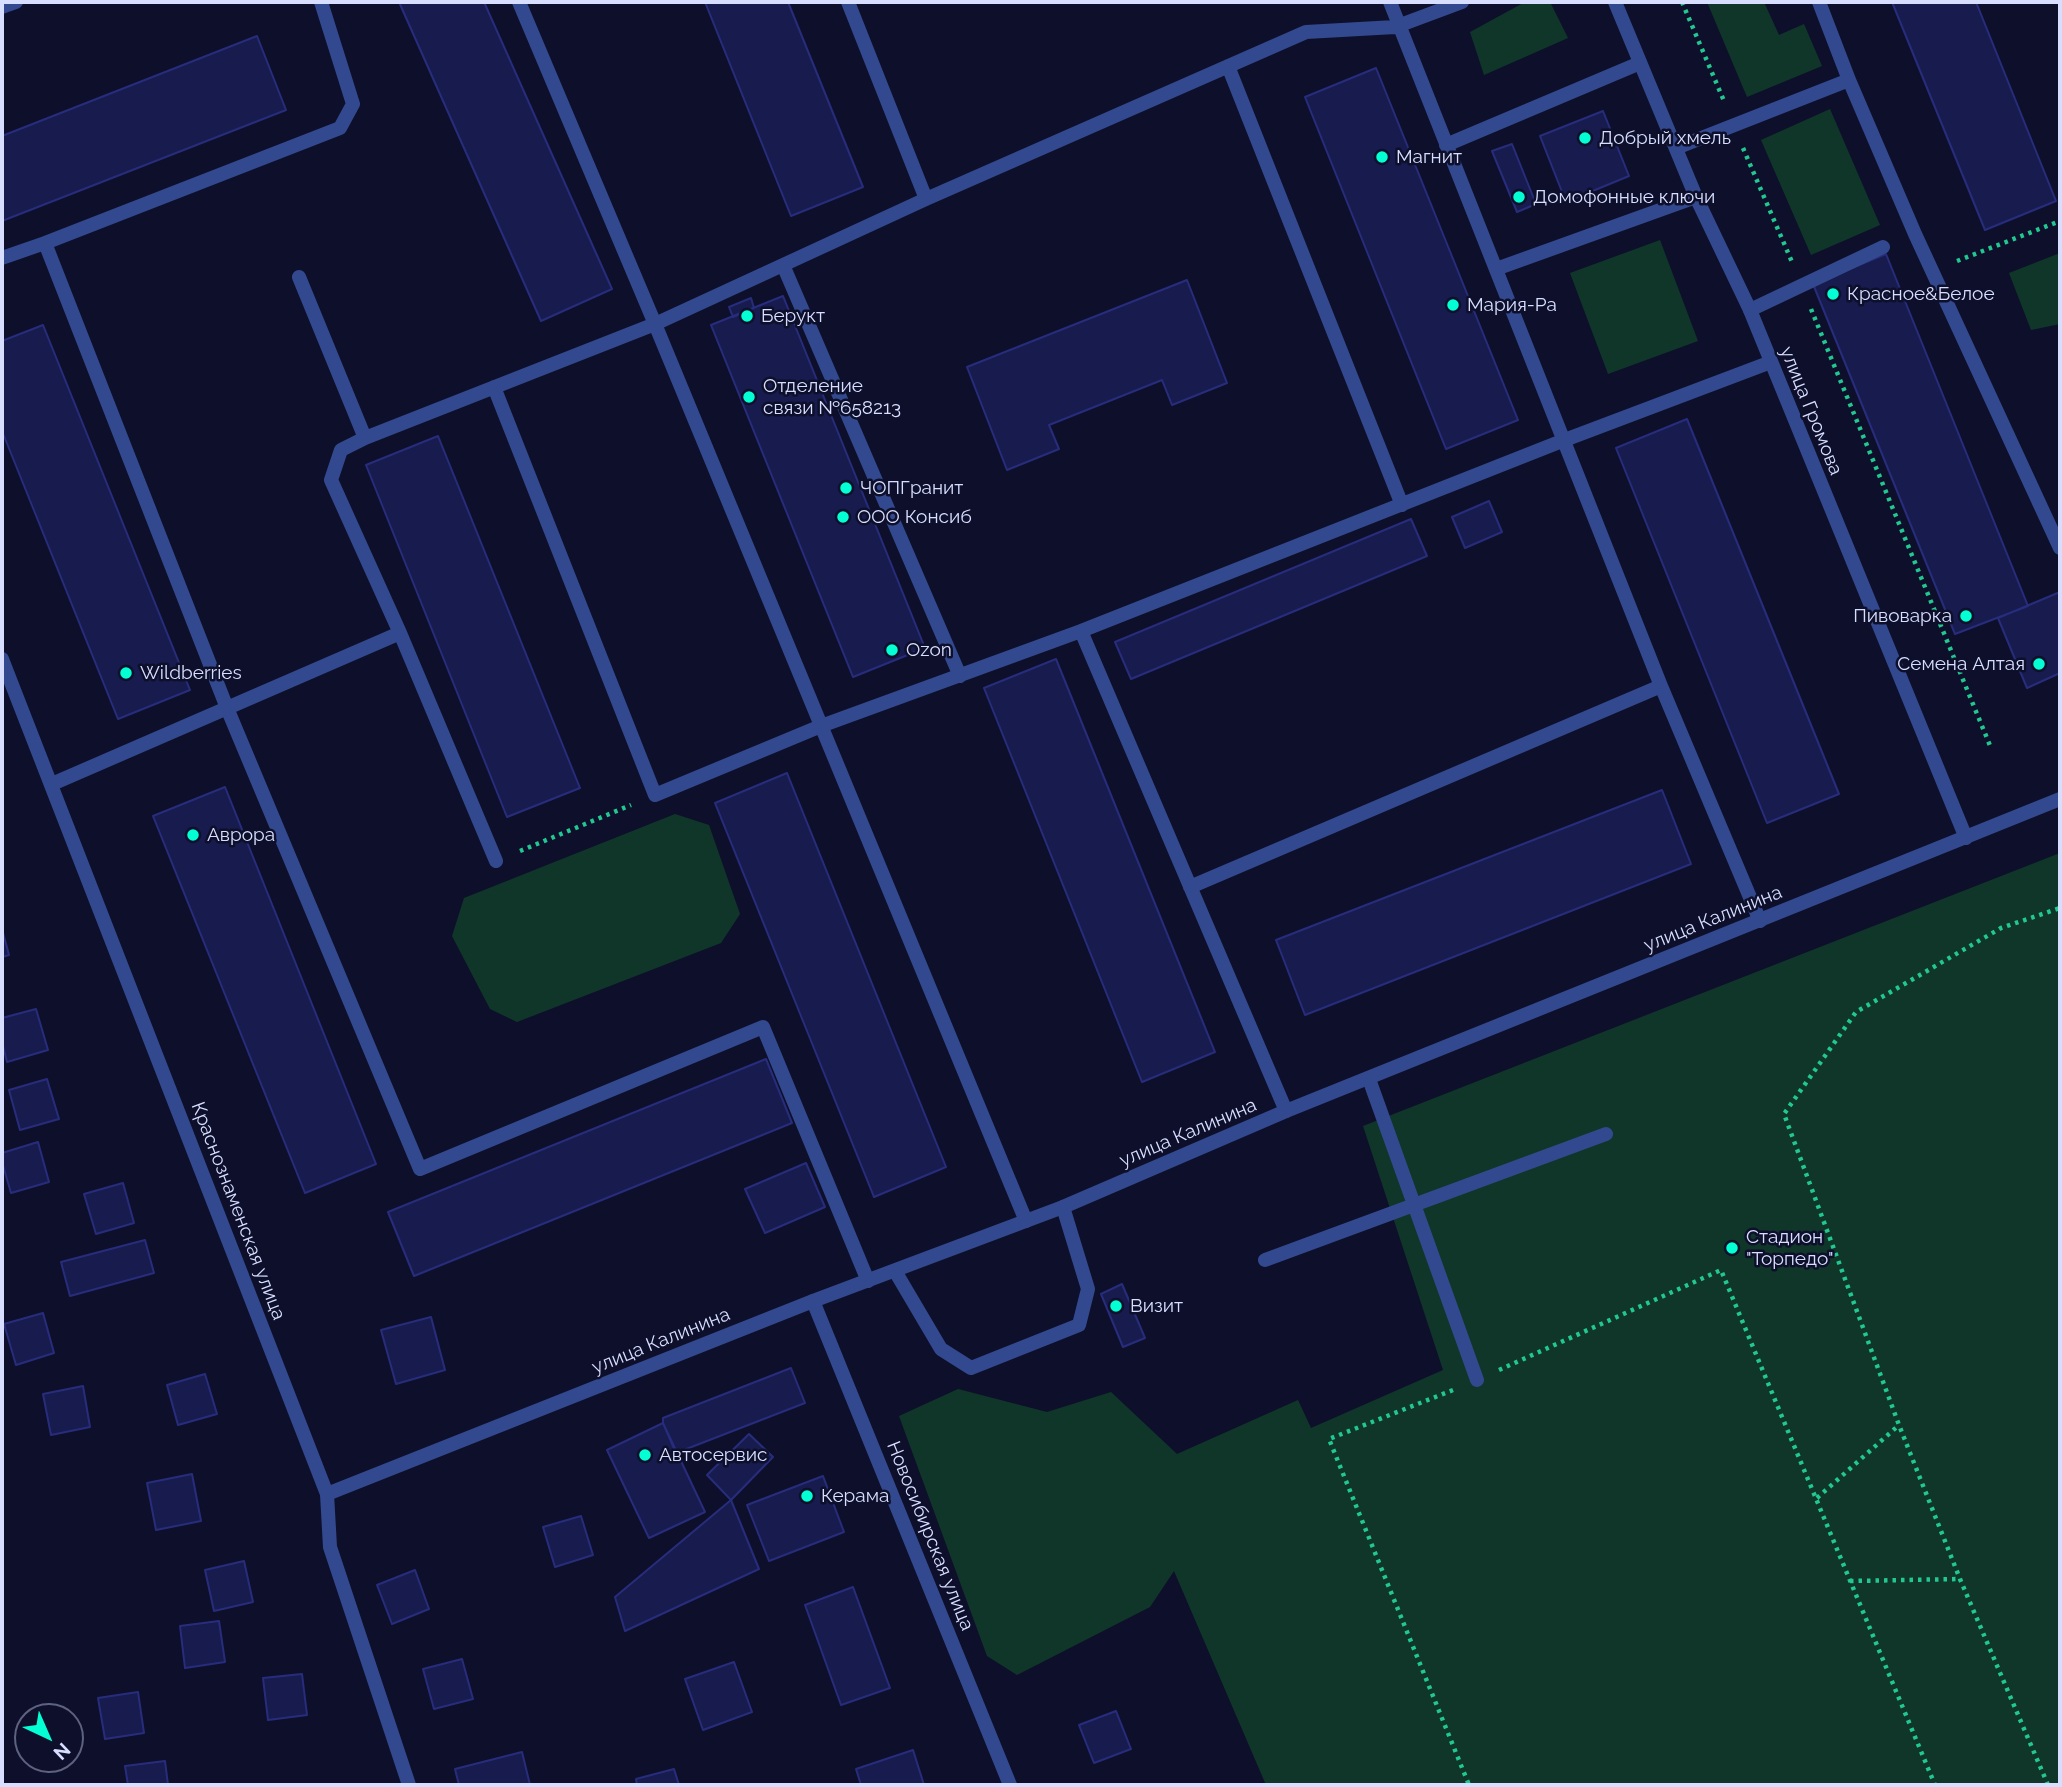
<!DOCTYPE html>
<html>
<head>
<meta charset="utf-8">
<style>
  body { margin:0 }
  #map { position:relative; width:2062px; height:1787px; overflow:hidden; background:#0e102b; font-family:Raleway,sans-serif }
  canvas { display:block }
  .frame { position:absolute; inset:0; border:4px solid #d7deff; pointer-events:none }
  .north { position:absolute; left:14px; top:1703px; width:70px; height:70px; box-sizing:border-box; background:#0e102b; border:2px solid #5e6280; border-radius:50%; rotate:136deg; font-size:19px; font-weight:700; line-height:28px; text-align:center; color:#d7deff }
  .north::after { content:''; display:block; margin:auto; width:24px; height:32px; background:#03ffd3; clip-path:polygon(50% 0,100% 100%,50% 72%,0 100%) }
</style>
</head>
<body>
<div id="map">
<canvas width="2062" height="1787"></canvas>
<div class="frame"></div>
<div class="north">N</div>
</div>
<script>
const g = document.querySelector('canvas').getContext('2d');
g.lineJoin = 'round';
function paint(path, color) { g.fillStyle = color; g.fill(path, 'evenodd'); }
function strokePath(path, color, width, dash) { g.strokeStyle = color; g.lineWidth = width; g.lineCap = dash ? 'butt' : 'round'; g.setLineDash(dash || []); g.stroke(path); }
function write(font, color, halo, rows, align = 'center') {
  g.font = font + ' Raleway,sans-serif'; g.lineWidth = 5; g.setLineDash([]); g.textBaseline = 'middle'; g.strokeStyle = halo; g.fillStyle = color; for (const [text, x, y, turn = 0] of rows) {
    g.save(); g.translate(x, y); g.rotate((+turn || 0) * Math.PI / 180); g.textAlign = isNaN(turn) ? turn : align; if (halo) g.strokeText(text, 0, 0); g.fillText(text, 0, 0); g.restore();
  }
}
paint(new Path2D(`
  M1525,2h25l18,36 -84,37 -14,-43z
  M1707,2h57l15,33 25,-11 18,42 -75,31z
  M1830,109l50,116 -69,30 -50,-115z
  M1660,240l38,101 -90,33 -38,-101z
  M2060,253v71l-29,6 -22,-57z
  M675,814l34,11 31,89 -19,29 -204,79 -27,-13 -38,-73 12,-38z
  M2060,853v932h-794l-92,-214 -24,36 -133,68 -30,-19 -88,-240 59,-27 89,23 64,-20 66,62 121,-54 13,28 132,-58 -80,-244z`), '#10362a');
const building = new Path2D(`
  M399,2h85l128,287 -71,32z
  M705,2h83l75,185 -72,29z
  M1892,2h84l80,199 -71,29z
  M257,36l29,74 -284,111v-85z
  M1376,68l142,352 -72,29 -141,-352z
  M1603,111l26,65 -63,26 -26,-66z
  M1512,144l24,60 -19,8 -25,-61z
  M1886,254l142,352 -73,28 -142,-350z
  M1187,280l40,103 -55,22 -10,-25 -113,45 10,24 -52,21 -40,-103z
  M783,296l142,352 -72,29 -142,-352z
  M751,298l3,10 -21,9 -4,-10z
  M43,325l147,365 -72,29 -116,-288v-90z
  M1687,419l152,375 -72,29 -151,-375z
  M438,436l142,352 -73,29 -141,-352z
  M1489,501l13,31 -37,16 -13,-31z
  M1411,519l16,37 -296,123 -16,-37z
  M2060,592v81l-33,15 -29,-70z
  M1056,659l159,393 -73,30 -158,-394z
  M787,773l159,394 -72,30 -159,-394z
  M225,787l151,377 -71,29 -152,-377z
  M1662,790l29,74 -386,151 -29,-75z
  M2,929l7,26 -7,2z
  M36,1009l12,41 -41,12 -5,-20v-24z
  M766,1059l26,64 -378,153 -26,-64z
  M47,1079l12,40 -39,11 -11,-40z
  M38,1142l11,40 -38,11 -9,-31v-9z
  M806,1163l19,44 -60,26 -20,-44z
  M123,1183l11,40 -38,11 -12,-40z
  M145,1240l9,33 -84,23 -9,-34z
  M1122,1284l23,54 -22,9 -22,-53z
  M43,1313l11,40 -38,12 -12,-41z
  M431,1317l14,53 -49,14 -15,-54z
  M791,1368l14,35 -129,50 -13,-30v-5z
  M205,1374l12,40 -39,11 -11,-40z
  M83,1386l7,41 -39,8 -8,-41z
  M663,1423l42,89 -56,26 -42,-88z
  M749,1434l24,23 -42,43 -24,-25z
  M192,1474l9,47 -45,9 -9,-47z
  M823,1476l21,56 -75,29 -22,-56z
  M731,1500l28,69 -134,62 -10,-34z
  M581,1516l12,39 -38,12 -12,-40z
  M244,1561l9,41 -39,9 -9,-41z
  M415,1570l14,39 -37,15 -15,-39z
  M853,1587l37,101 -49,17 -36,-100z
  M219,1621l6,41 -40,6 -5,-42z
  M462,1659l11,40 -39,10 -11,-40z
  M734,1662l18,50 -49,18 -18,-51z
  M302,1674l5,41 -39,5 -5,-42z
  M138,1692l6,41 -39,6 -7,-41z
  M1116,1711l15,38 -37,14 -15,-38z
  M913,1750l11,35h-63l-5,-16z
  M522,1752l8,33h-71l-4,-16z
  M165,1761l3,24h-40l-3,-19z
  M674,1769l5,16h-42l-1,-6z`);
paint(building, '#171b4e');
strokePath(building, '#272d7c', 2);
strokePath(new Path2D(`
  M1682,2l42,99
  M1743,148l49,114
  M1957,261l103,-40
  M1811,309l180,439
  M520,851l111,-46
  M1499,1370l222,-100 214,515
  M1453,1390l-124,49 140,346
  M1817,1498l82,-73
  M1850,1581l110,-2
  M2048,1785l-88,-206 -61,-154 -115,-311 72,-102 145,-84 59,-20`), '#22c891', 4.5, [3.5, 5]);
strokePath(new Path2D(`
  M519,2l136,322 371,897
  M848,2l78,197
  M1390,2l271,684 99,235
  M1819,2l30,78
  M1228,66l174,439
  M1446,145l194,-82
  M1676,148l173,-68 66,154 145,314
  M45,243l295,-115 13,-24 -32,-102
  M2,258l43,-15 182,465 193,461 343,-142 105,254
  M783,265l177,411
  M1496,269l200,-72
  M299,277l66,161
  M1750,310l133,-63
  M494,387l161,408 166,-69 260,-95 481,-190 209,-79
  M1081,631l205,480
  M400,633l-69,-153 10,-30 24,-12 290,-114 271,-125 380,-167 89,-5 67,-25
  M52,784l348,-151 96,228
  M1190,887l471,-201
  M1369,1079l108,301
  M1265,1260l341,-126
  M895,1271l46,78 30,19 108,-43 9,-36 -25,-82`), '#33498f', 14);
strokePath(new Path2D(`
  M813,1301l197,484
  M327,1494l3,53 79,238`), '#33498f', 14);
strokePath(new Path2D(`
  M1615,2l81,195 54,113 216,528
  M2,7l14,-5
  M2,659l325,835 486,-193 250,-94 223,-96 774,-312`), '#33498f', 14);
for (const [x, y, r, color] of [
  [1585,138,7,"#03ffd3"],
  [1382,157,7,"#03ffd3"],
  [1519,197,7,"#03ffd3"],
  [1833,294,7,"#03ffd3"],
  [1453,305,7,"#03ffd3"],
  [747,316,7,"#03ffd3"],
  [749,397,7,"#03ffd3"],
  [846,488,7,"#03ffd3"],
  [843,517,7,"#03ffd3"],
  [1966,616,7,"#03ffd3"],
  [892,650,7,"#03ffd3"],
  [2039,664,7,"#03ffd3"],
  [126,673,7,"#03ffd3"],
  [193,835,7,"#03ffd3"],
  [1732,1248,7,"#03ffd3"],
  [1116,1306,7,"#03ffd3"],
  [645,1455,7,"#03ffd3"],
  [807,1496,7,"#03ffd3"]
]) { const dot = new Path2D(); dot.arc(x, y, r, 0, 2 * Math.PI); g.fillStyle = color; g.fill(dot); strokePath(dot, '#0e102b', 2.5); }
write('19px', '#d7deff', '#0e102b', [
  ["Добрый хмель",1599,138],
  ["Магнит",1396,157],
  ["Домофонные ключи",1533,197],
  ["Красное&Белое",1847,294],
  ["Мария-Ра",1467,305],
  ["Берукт",761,316],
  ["Отделение",763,386],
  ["связи №658213",763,408],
  ["ЧОПГранит",860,488],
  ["ООО Консиб",857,517],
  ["Пивоварка",1952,616,"right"],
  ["Ozon",906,650],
  ["Семена Алтая",2025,664,"right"],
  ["Wildberries",140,673],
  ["Аврора",207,835],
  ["Стадион",1746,1237],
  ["\"Торпедо\"",1746,1259],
  ["Визит",1130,1306],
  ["Автосервис",659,1455],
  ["Керама",821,1496]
], 'left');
write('19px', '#d7deff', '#0e102b', [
  ["улица Громова",1811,411,68],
  ["улица Калинина",1713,919,-22],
  ["улица Калинина",1188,1133,-23],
  ["Краснознаменская улица",238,1211,69],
  ["улица Калинина",661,1341,-22],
  ["Новосибирская улица",930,1536,68]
]);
</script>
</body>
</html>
